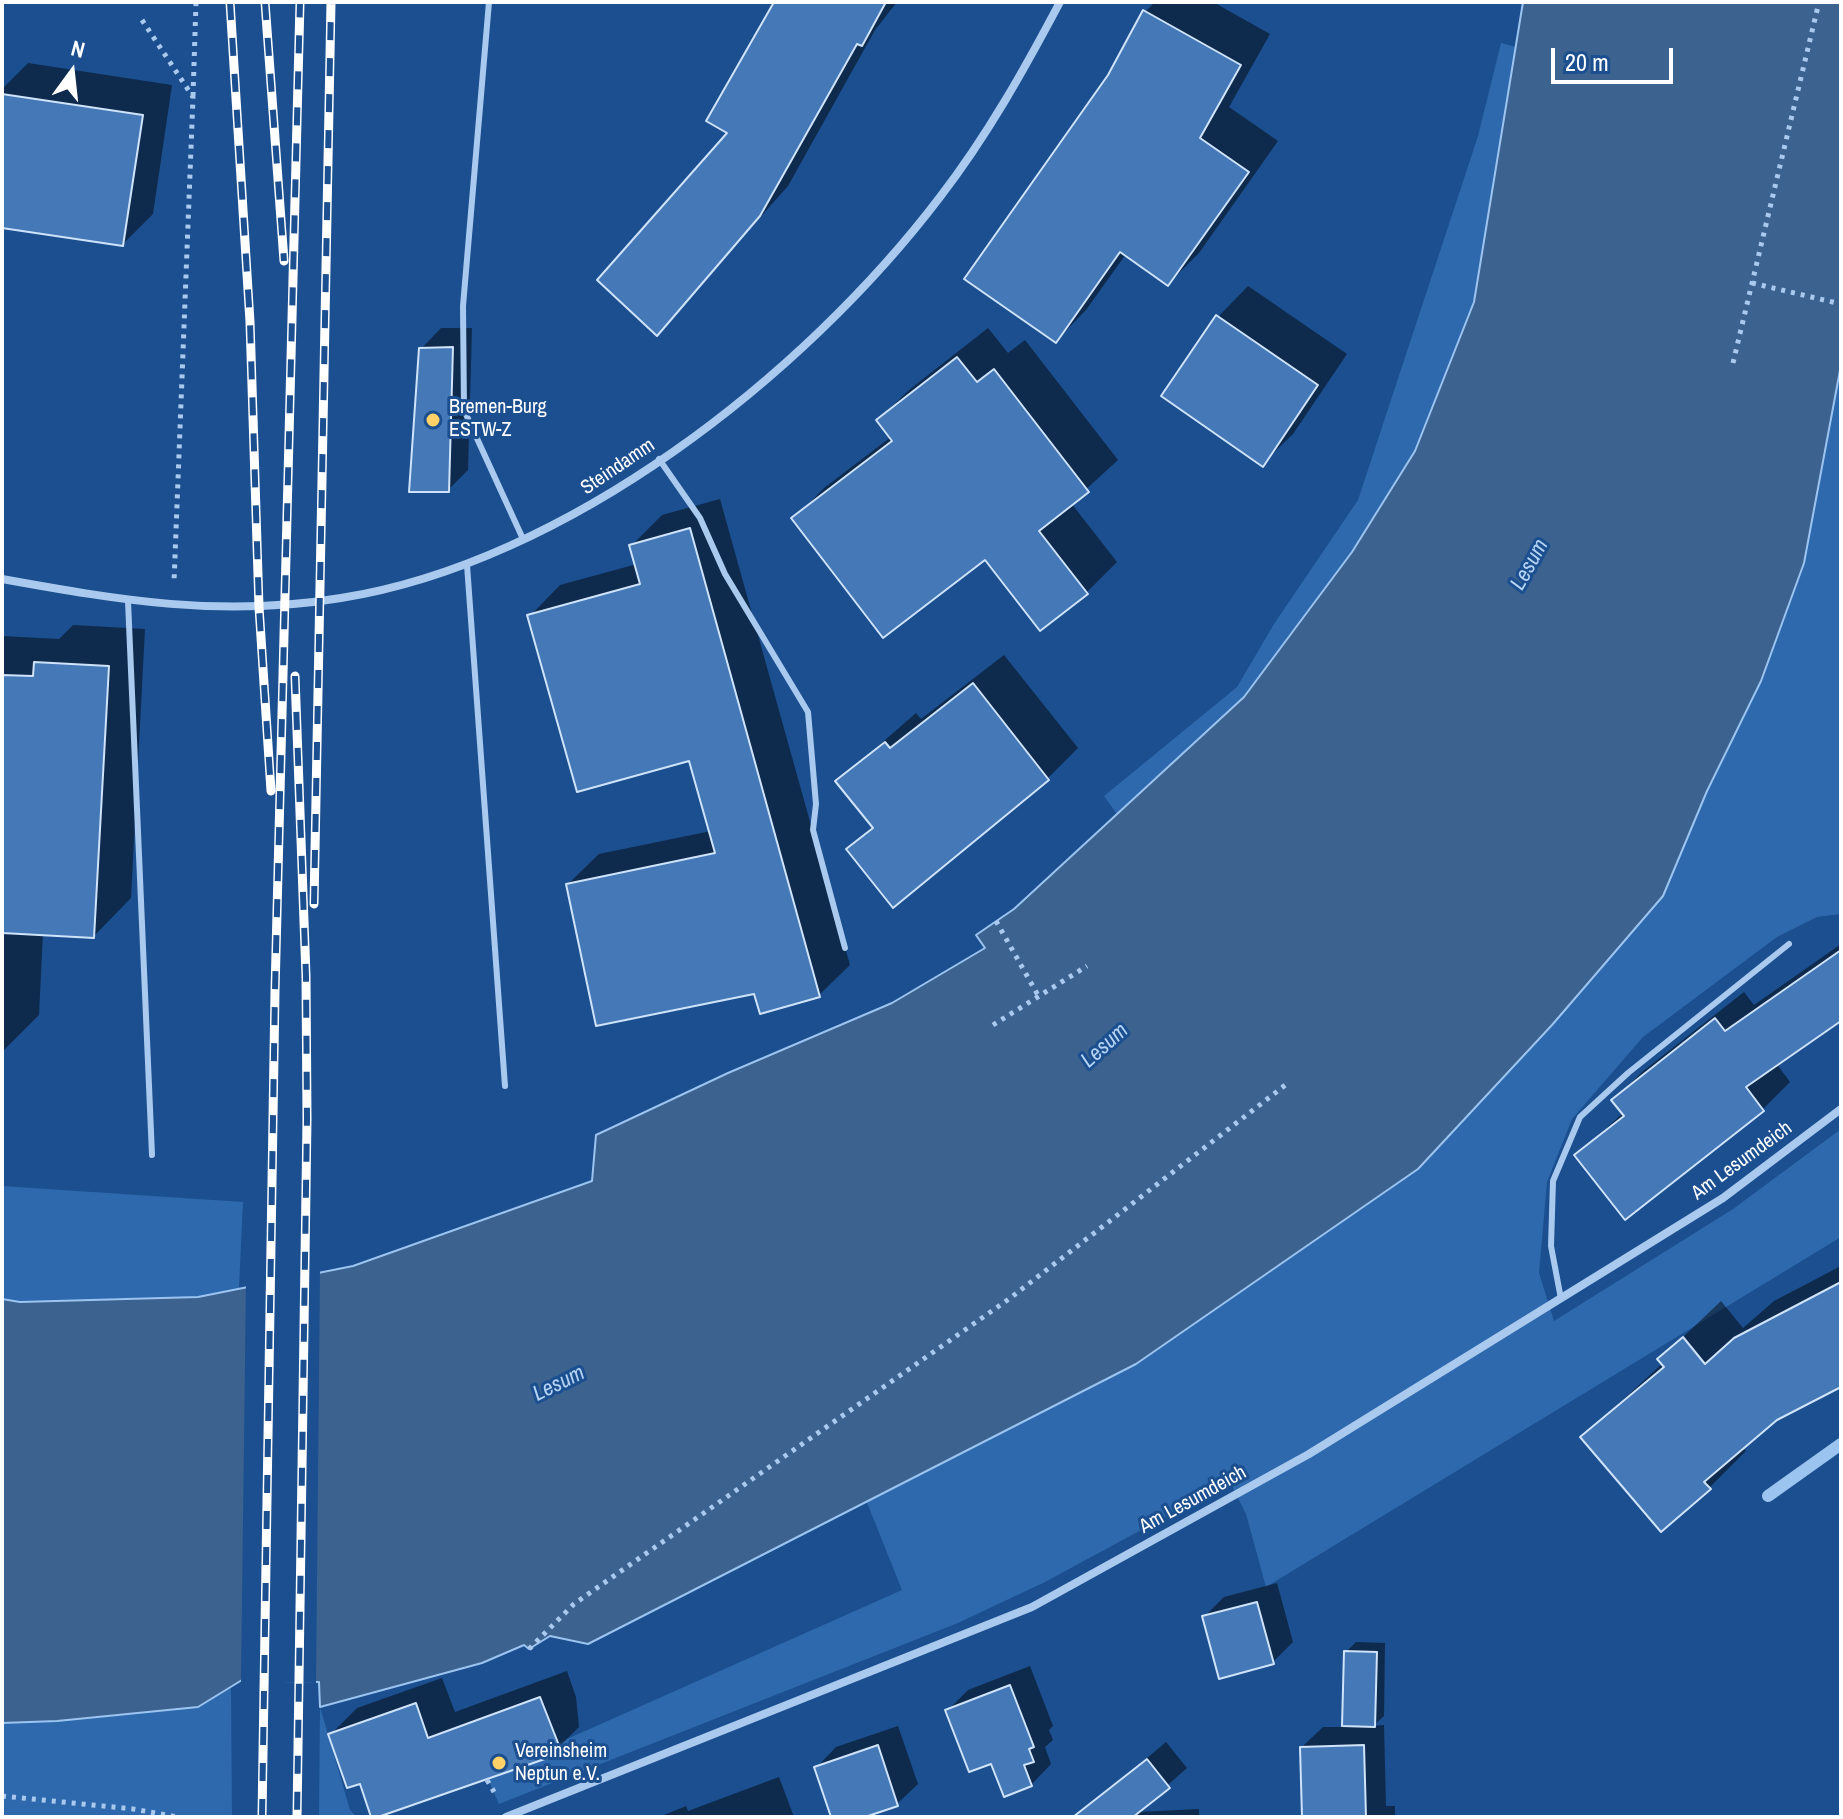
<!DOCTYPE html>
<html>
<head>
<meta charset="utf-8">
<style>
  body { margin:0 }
  #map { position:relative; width:1843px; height:1819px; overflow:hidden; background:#1b4f8f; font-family:"Archivo Narrow",sans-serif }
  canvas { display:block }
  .frame { position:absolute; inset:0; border:4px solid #fff; pointer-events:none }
  .north { position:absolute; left:32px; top:32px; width:80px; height:80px; -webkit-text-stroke:6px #1b4f8f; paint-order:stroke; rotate:15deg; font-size:22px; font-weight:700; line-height:32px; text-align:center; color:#fff }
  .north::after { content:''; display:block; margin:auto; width:28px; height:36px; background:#fff; clip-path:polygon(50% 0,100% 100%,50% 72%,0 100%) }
  .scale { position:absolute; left:1551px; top:48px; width:122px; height:36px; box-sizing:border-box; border:4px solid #fff; border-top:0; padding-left:10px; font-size:24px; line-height:28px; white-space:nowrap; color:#fff; -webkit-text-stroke:6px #1b4f8f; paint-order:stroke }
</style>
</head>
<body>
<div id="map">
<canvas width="1843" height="1819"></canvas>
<div class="frame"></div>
<div class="north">N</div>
<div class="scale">20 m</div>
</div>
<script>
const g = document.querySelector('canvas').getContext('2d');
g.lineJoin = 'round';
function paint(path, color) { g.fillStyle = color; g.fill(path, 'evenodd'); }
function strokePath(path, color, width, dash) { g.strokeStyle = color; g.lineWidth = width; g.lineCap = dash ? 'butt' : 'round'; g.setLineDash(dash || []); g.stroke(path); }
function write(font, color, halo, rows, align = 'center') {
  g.font = font + ' "Archivo Narrow",sans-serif'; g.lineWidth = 6; g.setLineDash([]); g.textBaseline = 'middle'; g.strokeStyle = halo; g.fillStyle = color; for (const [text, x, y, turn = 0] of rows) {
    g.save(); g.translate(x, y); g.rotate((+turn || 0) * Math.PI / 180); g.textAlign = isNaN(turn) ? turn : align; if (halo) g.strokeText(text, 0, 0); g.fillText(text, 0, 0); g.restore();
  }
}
paint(new Path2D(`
  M1501,43l15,4 -42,255 -59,149 -63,101 -108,145 -127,117 -13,-18 133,-109 37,-63 84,-124 120,-364z
  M1841,365v549l-24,3 -40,20 -134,100 -71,82 -25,63 -8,91 15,48 179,-112 108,-80v108l-575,350 -20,-73 -16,-32 -185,100 -87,41 -459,181 -11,-25 73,-26 -3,-10 344,-153 -36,-90 270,-136 282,-195 134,-144 111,-129 44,-105 54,-110 43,-118z
  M2,1186l241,16 -4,86 -41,9 -178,5 -18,-3z
  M231,1687l1,130h-230v-94l55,-2 141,-14z
  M320,1707l30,103 7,7h-38z`), '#2e69ad');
const water = new Path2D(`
  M1523,2h318v363l-37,198 -43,118 -54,110 -44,105 -111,129 -134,144 -282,195 -548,280 -38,-8 -21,13 -5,-4 -42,18 -162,44 -1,-25 -77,-2 -44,27 -141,14 -55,2v-424l18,3 178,-5 155,-31 239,-85 4,-46 132,-62 164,-70 93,-55 -9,-13 38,-26 230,-212 108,-145 63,-101 59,-149z`);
paint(water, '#3c6290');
strokePath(water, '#9cc4f0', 2);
paint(new Path2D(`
  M320,1269l-4,414 -75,-1 5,-399z`), '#1b4f8f');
paint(new Path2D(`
  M776,2h121l-22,28 -87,156 -131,147z
  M1155,2h58l57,32 -41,73 49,34 -79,112 -31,31 -42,-30 -40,56 -30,31 54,-265 35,-64z
  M28,63l144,22 -19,129 -30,30 -121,-18v-137z
  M1248,286l99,68 -54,80 -31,30 -44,-147z
  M441,328h31l-4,142 -20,20 -27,-141z
  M988,328l20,25 17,-13 93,120 -47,43 46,59 -30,30 -47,36 -54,-71 -192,-38 30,-31 67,-51 -13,-17 31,-30z
  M720,499l130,466 -31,30 -58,16 -5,-20 -188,-107 31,-30 112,-23 -20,-72 -161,-143 30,-31 77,-21 -6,-18 31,-31z
  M73,625l72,4 -14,269 -37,38 -51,-3 -4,82 -37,37v-416l57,3z
  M1004,655l74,93 -31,31 -198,71 25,-25 -36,-44 78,-68 5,6z
  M1841,944v74l-65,45 14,19 -27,27 -137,108 -49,-62 47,-43 -10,-12 28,-28 102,-80 10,13z
  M1841,1266v119l-65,33 -34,29 4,4 -37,37 -127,-51 81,-74 -3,-4 61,-58 22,27 31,-27z
  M1277,1583l16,59 -20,20 -69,-45 20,-20z
  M1356,1642l29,1 -1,73 -11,10 11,-1 2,81h9v11h-91l-2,-70 21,-20h21l2,-75z
  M1030,1666l23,60 -4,4 4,10 -8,7 6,17 -20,21 -39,-24 -44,-51 20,-20z
  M567,1671l9,26 3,30 -27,27 -191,27 -30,-47 26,-26 85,-30 13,34z
  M898,1726l20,58 -21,20 -38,13h-26l-17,-49 20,-21z
  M1166,1742l21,26 -50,44 62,-3v8h-92l-12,-15z
  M779,1777l15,40h-135l27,-11 2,5z`), '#0007');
strokePath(new Path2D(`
  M1768,1496l73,-52`), '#9cc4f0', 12);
const building = new Path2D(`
  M774,2h112l-24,44 -5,-2 -97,172 -103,120 -60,-56 130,-147 -21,-12z
  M1143,10l98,55 -41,73 49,34 -81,114 -48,-34 -64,91 -92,-64 144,-204z
  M2,94l141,21 -20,131 -121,-18z
  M1216,315l102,70 -55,82 -102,-71z
  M453,347l-4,145h-40l10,-144z
  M957,357l20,25 17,-13 95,123 -50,39 49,63 -48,37 -55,-71 -102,78 -92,-120 101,-77 -16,-21z
  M690,528l130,469 -60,17 -6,-20 -158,32 -30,-142 149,-31 -26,-92 -112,31 -50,-177 113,-31 -11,-39z
  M34,662l75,4 -15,272 -92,-5v-258l31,1z
  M973,683l76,97 -156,128 -47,-59 27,-21 -38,-47 50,-39 5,6z
  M1841,950v71l-95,66 18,24 -139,109 -51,-65 50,-39 -13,-16 104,-82 10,13z
  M1841,1282v105l-64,33 -73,62 7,7 -50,43 -81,-95 84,-70 -7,-8 26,-22 22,27 29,-26z
  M1257,1602l17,62 -55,15 -17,-63z
  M1344,1651l33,1 -2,75 -33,-1z
  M1010,1685l24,62 -5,2 5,13 -10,3 8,21 -28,11 -13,-33 -22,8 -24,-62z
  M540,1697l22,56 -184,64h-7l-11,-33 -13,4 -19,-54 88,-31 12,35z
  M878,1745l20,61 -33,11h-34l-17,-50z
  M1364,1745l2,72h-64l-2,-70z
  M1147,1759l23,29 -37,29h-60z`);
paint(building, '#4478b7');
strokePath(building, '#cfe3fa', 2);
strokePath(new Path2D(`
  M142,20l51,77 -19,485
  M193,96l3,-94
  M1752,283l89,21
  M1733,363l86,-361
  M996,921l43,76
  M993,1025l94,-59
  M529,1649l45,-45 435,-305 279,-216
  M487,1780l10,17
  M2,1796l131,13 45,8`), '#a9c9ee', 5, [4, 6]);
strokePath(new Path2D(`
  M489,2l-26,304 1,104 59,129
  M659,459l41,59 25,56 83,138 8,92 -3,26 32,118
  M467,565l38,521
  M128,601l24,554
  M1561,1299l-10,-53 2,-65 27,-64 48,-44 161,-129`), '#a9c9ee', 6);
strokePath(new Path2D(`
  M2,579c117,21 219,39 339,19 226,-36 463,-222 599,-401 47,-61 84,-127 120,-195
  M506,1817l526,-210 277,-153 414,-256 118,-89`), '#a9c9ee', 8);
const rail = new Path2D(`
  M230,2l20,320 9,285 12,184
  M265,2l19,259
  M295,676l11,300 1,143 -10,698
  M314,904l17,-902
  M262,1817l13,-826 25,-989`);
strokePath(rail, '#fff', 9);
strokePath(rail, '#1b4f8f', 6, [18]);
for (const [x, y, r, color] of [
  [433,420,8,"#ffd166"],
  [499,1763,8,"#ffd166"]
]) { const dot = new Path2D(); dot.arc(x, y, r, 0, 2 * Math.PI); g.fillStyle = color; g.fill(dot); strokePath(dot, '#1b4f8f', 3); }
write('20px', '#fff', '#1b4f8f', [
  ["Bremen-Burg",449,408],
  ["ESTW-Z",449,431],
  ["Vereinsheim",515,1752],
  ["Neptun e.V.",515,1775]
], 'left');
write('20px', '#fff', '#1b4f8f', [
  ["Steindamm",618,467,-34],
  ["Am Lesumdeich",1742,1161,-36],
  ["Am Lesumdeich",1193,1500,-29]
]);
write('italic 22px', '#b5d3f5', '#1b4f8f', [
  ["Lesum",1530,565,-61],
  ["Lesum",1105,1046,-42],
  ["Lesum",559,1384,-26]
]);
</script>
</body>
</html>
